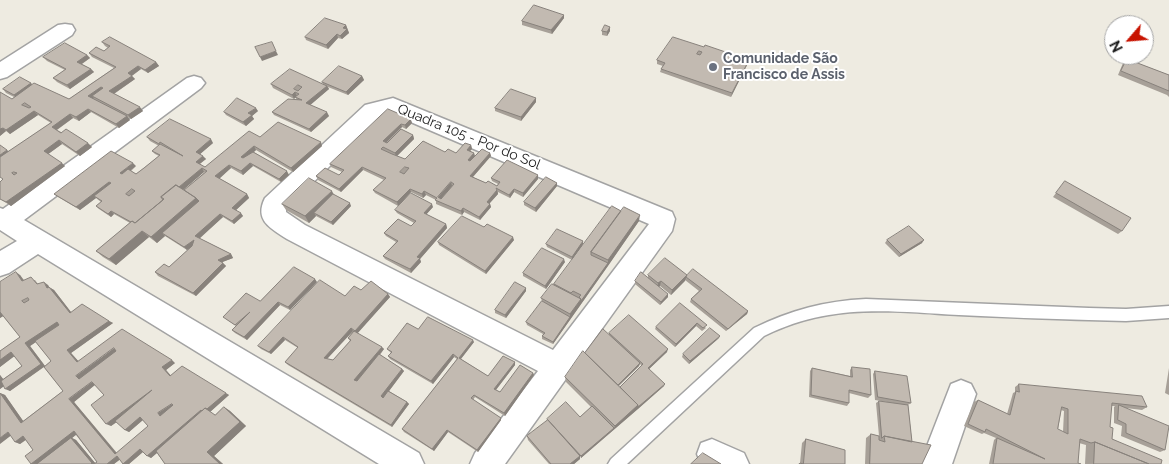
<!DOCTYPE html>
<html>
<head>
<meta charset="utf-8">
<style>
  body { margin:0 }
  #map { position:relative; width:1169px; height:464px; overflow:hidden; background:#eeebe1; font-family:Raleway,sans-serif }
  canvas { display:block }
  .north { position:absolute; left:1104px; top:15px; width:50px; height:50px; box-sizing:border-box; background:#fff; border:1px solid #a4a4a4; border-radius:50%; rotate:243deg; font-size:14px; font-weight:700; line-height:20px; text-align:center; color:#1c1c1c }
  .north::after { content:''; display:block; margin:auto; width:18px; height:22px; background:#c81300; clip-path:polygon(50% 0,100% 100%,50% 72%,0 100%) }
</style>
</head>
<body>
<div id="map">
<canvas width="1169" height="464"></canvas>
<div class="north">N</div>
</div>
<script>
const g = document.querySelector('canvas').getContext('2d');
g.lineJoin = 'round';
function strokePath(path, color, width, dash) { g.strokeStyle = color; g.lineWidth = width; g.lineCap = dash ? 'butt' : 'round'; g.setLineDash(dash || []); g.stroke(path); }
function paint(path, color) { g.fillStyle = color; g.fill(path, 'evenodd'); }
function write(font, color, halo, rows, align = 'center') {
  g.font = font + ' Raleway,sans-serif'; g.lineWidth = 4; g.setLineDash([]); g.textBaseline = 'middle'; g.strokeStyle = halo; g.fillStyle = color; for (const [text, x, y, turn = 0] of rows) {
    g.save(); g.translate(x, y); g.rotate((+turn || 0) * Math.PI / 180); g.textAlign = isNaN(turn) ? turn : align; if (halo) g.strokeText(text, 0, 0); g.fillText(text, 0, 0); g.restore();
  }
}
const service = new Path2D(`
  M866,299l223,9 37,1 43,-3v12l-43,3 -37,-1c-43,-1 -87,-3 -130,-5 -71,-4 -129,-12 -195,21l-137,128h-19l3,-5 143,-131c37,-18 71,-27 112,-29z`);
const minor = new Path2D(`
  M65,24l7,1 3,5 -3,5 -65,42 -7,2v-17l58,-37z
  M194,76l7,2 4,5 -4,5 -177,132 395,233 5,11h-45l-341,-210 -29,19 -9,3v-25l17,-10 -17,-11v-22l3,1 184,-131z
  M393,98l279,114 3,7 -3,12 -167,233h-35l5,-11 63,-82 -251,-132c-17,-11 -33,-19 -22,-41l100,-93zM392,114l257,110 -96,126 -248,-125 -19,-13v-3l94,-92z
  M961,380l10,4 5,10 -24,70h-32l31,-80z
  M712,439l32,14 5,11h-48l-4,-10 4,-11z`);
strokePath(service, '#a3a3a3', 3);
strokePath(minor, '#a3a3a3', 3);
paint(service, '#fff');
paint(minor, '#fff');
paint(new Path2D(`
  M564,15v3l-12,16 -30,-9v-4z
  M346,25l3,8 -7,6 -4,-1 -10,11 -22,-9 -1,-3z
  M610,27v4l-3,5 -5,-1v-4z
  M102,42l54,20 3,4 -11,7 -7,-4 -9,7 3,3 -21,15 29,17 -12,8 -4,-2 3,3 -11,8 -28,-16 -12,9 -6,-3 -16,12 35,17 -12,9 -18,-12 -14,10 17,12 -54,40 -11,-7v-17l3,-2 6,-29 42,-28 -13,-8 -28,19 -4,-3 -6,5 12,-37 2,-2 -8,-4 -3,-4 28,-6 1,2 37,14 45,-31 -22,-11 -3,-4 15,-2 4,-3 -3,-2z
  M704,47l44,16 -17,34 -71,-25 1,-3 2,-3 -6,-2v-4z
  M87,55l3,3 -8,6 9,5 3,3 -24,17 -13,-7 -4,-4 12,-8 -18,-9 -4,-4z
  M1127,59l42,16v22l-2,-2 -49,-20 5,-12z
  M362,76l2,4 -16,15 -20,-8 1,2 -19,16 19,11 -18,16 -37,-17 -2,-3 25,-12 -2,-3 -1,2 -21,-11 -2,-4h52l-1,-2z
  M536,98v4l-15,19 -26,-10v-3z
  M388,109l24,14 -6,6 -4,-2 -16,16 27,-8 1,4 -17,17 8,3 40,-7 11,1 15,-8 1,4 -2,2 4,2 1,3 15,-3 1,3 -18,21 13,6 11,3 1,-2 -6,-3 -1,-3 47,1 -15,18 -9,-5 -4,6 -12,-6v2l-8,9v1l1,3 -11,13 -16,-8 -2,3 -26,-11v-4l-10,-5 -3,3 -12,-6 -13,14 -23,-13 -2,-3 11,-10 -21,-10 -22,22 -23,-12 -2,-4 23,-1 3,-3 -11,-5 -1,-3z
  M258,111l-6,5 2,3 -8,7 -20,-11 -2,-3z
  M147,137l66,6 -13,11 6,5 -6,5 5,3 55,-30 62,9 -29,26 -37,-22 -2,2 35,23 -8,7 -28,-16 -10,9 -12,-7 -12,10 28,16 2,4 -13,12 7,6 -9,8 -11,-7 -24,21 32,16 2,4 -11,4 4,4 -30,30 -38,-20 -3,-4 14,-5 20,-18 -2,1 -22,-14 -8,7 -8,-6 -33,28 -13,-8 -7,-6 34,-28 -16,-9 -3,3 -12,-8 -3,-3 5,-4 -5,-4 -16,12 -22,-13 -4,-3 82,-28 -5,5 5,3 23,-18 -4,-2 -3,-3 7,-5 -9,-5zM204,172h1l-21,18h-1z
  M1065,181l57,50 -4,3 -65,-37z
  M557,183v3l-21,26 -12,-7v-3z
  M333,194l18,12 -18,19 -17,-9 -7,7 -23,-13 -4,-6z
  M433,207l-7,7 20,10 1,4 -27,31 1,3 -10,11 -26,-14 -2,-3 13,-14 -10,-6 -2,-3 27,-7 3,-3 -17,-10 -2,-3z
  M621,211l18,10 -86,123 -11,-5v-3l1,-2 -16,-9 -1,-3 16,-21 -1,-3z
  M484,227l30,13 -28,34 -47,-29 -1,-3z
  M887,240l35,3 -23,14 -14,-14z
  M546,244h37l-11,16 -25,-13z
  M565,262l-19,27 -23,-13v-3z
  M20,275l4,5h11l3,4 10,1 1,2 5,3 17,22 38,9 4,2 -42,30 7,8 97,2 -9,7 4,5 59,20 -19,17 5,3 9,-8 6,4 16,15 -32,30 9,8h-58l-8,-11 -6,5 -8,-6 -14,12h-6l-3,-5 -6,5h-83l2,-14 -7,-10 -6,4 -5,-2 -15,-49 5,2 18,26 40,-30 -19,-24 -34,24 -6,-5 -4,3v-14l3,4 19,-13 -8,-10 -14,11v-16l20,-14 -17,-21 -3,2v-36zM36,342l15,19 -6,5 -15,-20zM95,385l9,10 7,31 6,-4 8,8 4,2 14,-12 5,6 -31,27 -43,-51zM76,435l21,27 -2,1 -19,-23 -4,-2z
  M648,275h39l61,36 -1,3 -21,17 -36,-29 1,-3 8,-8 -14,-11 -14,15 -11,-9 -1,1 9,10 -8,8 -25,-21v-3l13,-3z
  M317,282l-27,28 -10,-5 -33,35 -12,-7 -3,-3 4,-4 -13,-9 37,-16z
  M526,288v3l-20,27 -11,-5v-3z
  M361,290l27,4 2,3 -33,36 27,16 -4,6 22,14 2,2 -15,20 18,11 2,2 -17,23 -104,-62 -3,-3 13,-14 -13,-8 -14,14 -10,-5 -3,-3 87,-50zM353,331l-5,7 2,3 -17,19 -6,-1z
  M680,303l26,25 -4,3 -6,-5 -21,21 -20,-18 1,-2z
  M418,329l56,13 -13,17 27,17 27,-14v3l-19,25 4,2 33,-19 1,2 -29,41 -30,-19 -2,3 28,18v2l-23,32 -30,-20 -14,19 -30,-19 -2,-3 55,-70 -3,-2 -21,27 -43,-25 -2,-3 3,-3 -4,-4z
  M609,333l58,19 -18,17 15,17 -83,72 -1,-2v3l-6,5h-25l-21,-24 -1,-4 21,-16 -1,-1 33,-2 11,-10 -25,-25 -1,-5 20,-24 24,-18zM640,364l2,2 -22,21 -1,-1 20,-20z
  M719,338l-30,26 -7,-7 1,-3z
  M852,367l19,28 -3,3 -19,-5v10l-2,3 -38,-9 1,-26 2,-3 38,8v-6z
  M1169,368v27l-4,-2z
  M875,371l36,32 -3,2 4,37 10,22h-57l1,-26 5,-4 8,2 -3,-33 3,-2 14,2 -18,-3 -2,-26z
  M1019,384l128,23 -5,3 -16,-2 39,42 -5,2 -39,-16 1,-10 -8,-3v-16l1,-1h-4l-1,21 2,12 49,25h-76l1,-19 -7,-2 -1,20 3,1h-92l5,-24 2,-2 -12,-5 -2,1 -18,-8 10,-24 4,-2 29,14 6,-21 2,-1v-5zM1061,410l3,1 -1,21 -5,-3z
  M806,439l39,25h-47l2,-1 2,-20z`), '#a7a098');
paint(new Path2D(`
  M564,15v3l-12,16 -1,-4z
  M346,25l3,8 -7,6 -2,-3 3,-8z
  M610,27v4l-3,5v-4z
  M337,34l1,4 -10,11 -2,-4z
  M276,51l2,4 -16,6 -2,-4z
  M87,55l3,3 -10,7 -3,-3z
  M749,60l-1,3 -17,34 1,-4z
  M156,62l3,4 -11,7 -3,-3z
  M138,66l3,3 -11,8 -2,-4z
  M91,69l3,3 -24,17 -3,-4z
  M132,76l3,3 -23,16 -3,-4z
  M362,76l2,4 -16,15 -2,-3z
  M31,83l3,4 -17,12 -3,-4z
  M327,86l2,3 -21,18 -2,-4z
  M101,87l3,4 -12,5 2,2 -3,2 -3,-4z
  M295,92l2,4 -3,3 -2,-4z
  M536,98v4l-15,19v-4z
  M140,107l3,4 -12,8 -3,-4z
  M256,108l2,3 -6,5 2,3 -8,7 -3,-4 5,-9z
  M88,109l3,3 -12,9 -3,-4z
  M34,111l4,4 -28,19 -4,-4z
  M327,112l2,4 -18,16 -2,-3z
  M70,114l3,4 -18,13 -3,-4z
  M127,116l3,4 -11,8 -3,-4z
  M411,119l1,4 -6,6 -1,-4z
  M401,124l1,3 -18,18 -1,-4z
  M3,128l3,3 -6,5v-7z
  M413,135l1,4 -18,18 -1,-4z
  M211,139l2,4 -14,12 -3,-3z
  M59,140l3,4 -15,11 -3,-4z
  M321,142l1,4 -29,26 -2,-4z
  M88,143l4,4 -12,9 -4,-4z
  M471,145l1,4 -4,4 -1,-3z
  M254,146l2,4 -13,11 -2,-4z
  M7,150l4,3 -11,8v-6z
  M474,153l1,4 -6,7 -1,-4z
  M490,153l1,3 -20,23 -1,-3z
  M203,156l3,3 -8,6 -2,-3z
  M62,163l3,3 -54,40 -5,-4z
  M133,163l3,3 -13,10 -3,-3z
  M250,163l3,3 -10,9 -2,-4z
  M229,165l2,3 -13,12 -3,-4z
  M362,167l1,3 -22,22 -2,-3z
  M202,168l2,4 -36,31 -3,-4z
  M287,171l2,4 -8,7 -2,-3z
  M538,175v4l-15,18v-4z
  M109,182l3,3 -18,11 2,2 -16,12 -4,-3z
  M451,182l1,4 -13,15 -1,-4z
  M557,183v3l-21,26 -1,-4z
  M410,189l1,3 -13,14 -1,-4z
  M514,189v3l-4,6 -1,-3z
  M497,190l1,4 -10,11 -1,-3z
  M332,191l3,6 -21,16 2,3 -7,7 -4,-7z
  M424,191l2,4 -3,3 -1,-4z
  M247,194l2,4 -14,13 -3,-3z
  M196,198l6,6 -40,29 3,3 -8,7 -6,-6z
  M350,203l1,3 -18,19 -2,-3z
  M432,204l1,3 -8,9 -1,-3z
  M490,204l1,3 -11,13 -1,-3z
  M463,208l1,4 -2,3 -1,-4z
  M111,211l3,3 -3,3 -3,-3z
  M241,213l2,3 -9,8 -2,-3z
  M220,214l3,3 -25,23 -3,-4z
  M640,215l-1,6 -31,45v-6z
  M446,224l1,4 -27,31 1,3 -10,11 -1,-4 7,-12z
  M142,231l7,6 -33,28 -7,-6z
  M513,237l1,3 -28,34 -1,-3z
  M194,240l3,3 -10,7 -3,-3z
  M924,240l-2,3 -23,14 2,-3z
  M583,241v3l-11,16v-3z
  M231,254l2,4 -13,5 -2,-3z
  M564,259l1,3 -19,27 -1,-3z
  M223,263l3,3 -30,30 -3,-3z
  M608,263v3l-55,78v-2l17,-25v-3z
  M16,272l4,3 6,9 -4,-3z
  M687,275l-2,6 -14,14 1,-5z
  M315,279l2,3 -27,28 -2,-3z
  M661,281l-1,5 -3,3 1,-6z
  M44,282l4,3 3,6 -4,-3z
  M49,287l5,3 20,26 -4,-3z
  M526,288v3l-20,27 -1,-3z
  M388,294l2,3 -33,37 -2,-3z
  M668,294v3l-8,8 1,-3z
  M278,302l2,3 -33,35 -3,-3z
  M748,311l-1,3 -21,17 2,-2z
  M0,312l5,3 -5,3z
  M109,321l4,2 -42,30 10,11 -4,-2 -10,-12z
  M57,322l4,3 -31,21 15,20 -35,25 -5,-2 36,-25 -16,-21z
  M697,323l-1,3 -21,21 1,-3z
  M351,328l2,3 -27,29 -2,-2z
  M720,336l-1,2 -30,26 1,-3z
  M283,337l2,3 -14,14 -2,-2z
  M473,340l1,2 -14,18 -1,-2z
  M382,347l2,2 -28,33 -2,-2z
  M114,348l4,3 -39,28 -3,-3z
  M668,349l-1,3 -20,19 1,-3z
  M11,352l5,3 -16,12v-7z
  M453,354l1,3 -21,27 -2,-3z
  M172,360l3,3 -9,7 7,8 -3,-2 -8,-9z
  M515,362v3l-20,26 -1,-2z
  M640,363l-1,3 -23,22v-2z
  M402,369l2,2 -21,28 -2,-3z
  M533,373l1,2 -29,41 -1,-3z
  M0,375l7,9 -7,5z
  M92,382l4,2 -22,18 45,54 -4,-2 -46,-55z
  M665,384l-1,2 -26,23v-2z
  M152,390l4,3 -45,33 -5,-2z
  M0,393l5,2 21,30 -5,-2z
  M226,393l3,2 -19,17 11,8 -17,-7 -53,45 -4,-2 54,-46z
  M407,402l2,2 -17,23 -1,-2z
  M172,404l4,2 -16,10 -2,-3z
  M638,405v4l-57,49v-2l33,-28 1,-2z
  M224,407l6,4 16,15 -32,30 9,8h-3l-13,-12z
  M140,417l4,2 -15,13 -4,-2z
  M501,418v2l-23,32 -1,-2z
  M447,430l1,2 -14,19 -2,-2z
  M74,431l4,2 -6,5 4,2 20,24h-65z
  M8,432l5,2 -13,10v-6z
  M23,436l5,2 -8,6 -5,-2z
  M140,449l4,2 -15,13h-6z
  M117,456l5,2 -8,6h-7z
  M580,456v3l-6,5h-4z`), '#88827c');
const building = new Path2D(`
  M534,5l30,10 -13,15 -29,-9z
  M325,18l21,7 -3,3 4,1 -7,7 -3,-2 -11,11 -21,-8z
  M605,25l5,2 -3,5 -5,-1z
  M110,37l46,25 -11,8 -7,-4 -10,7 4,3 -23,15 31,16 -12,8 -36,-19 11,-8 -2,-1 -13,9 39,20 -11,8 -28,-15 -12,8 -6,-3 -18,13 9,6 5,-4 22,14 -12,9 -17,-12 -15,11 18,12 -56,39 -6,-3v-17l3,-3 -3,-2v-20l52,-35 -18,-11 -28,19 -3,-2 -3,1v-37l12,7 22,-16 35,16 47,-32 -27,-14 7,-6 8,4 6,-5 -8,-4zM25,103l6,4 -2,1 -7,-3zM14,172l3,1 -3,2 -2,-2z
  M673,37l31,10 1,-2 44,15 -17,33 -71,-24 4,-6 -8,-3zM699,51l3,1 -2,3 -3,-1z
  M272,42l4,9 -16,6 -5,-10z
  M65,43l22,12 -10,7 14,7 -24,16 -14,-7 13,-9 -23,-12z
  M1127,59l42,16v16l-48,-20z
  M339,66l23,10 -16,16 -24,-10z
  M290,69l37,17 -21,17 21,9 -18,17 -37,-17 16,-13 14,1 -7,-3 4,-3 -4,-2 -3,3 -21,-11zM298,85l4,2 -4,4 -4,-2z
  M20,77l11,6 -17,12 -11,-6z
  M511,89l25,9 -15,19 -26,-9z
  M237,98l19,10 -8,5 4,2 -9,7 -19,-10z
  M388,109l23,10 -6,6 -4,-1 -18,17 4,2 14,-14 12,6 -18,18 -12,-6 -2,2 11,5 13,5 18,-18 22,11 3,-3 8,4 9,-10 6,2 -4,5 7,3 -6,7 2,1 12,-12 8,4 -20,23 16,7 2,-2 9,5 3,-4 -9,-4 16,-18 31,15 -15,18 -9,-4 -5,6 -13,-7 1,2 -10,12 3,2 -11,13 -16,-9 -2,3 -26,-11 2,-2 -13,-7 -2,3 -12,-5 -13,13 -24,-12 13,-12 -24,-11 -23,22 -23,-13 9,-8 14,7 5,-5 -14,-6zM405,167l4,1 -5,6 -4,-2zM451,182l3,2 -13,15 -3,-2z
  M170,119l41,20 -15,13 7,4 -7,6 9,5 44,-36 11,6 18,-15 43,20 -30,26 -37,-22 -13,11 2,1 10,-6 34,19 -8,8 -29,-16 -9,8 -12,-6 -14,11 32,18 -15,14 9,5 -9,8 -12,-7 -25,22 36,18 -13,6 5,3 -30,30 -38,-21 9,-8 5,3 23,-21 2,-6 -10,7 -22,-14 37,-32 -3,-3 -12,-8 23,-19 -5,-3 -23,19 -3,-2 -15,12 2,3 -28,23 -3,-2 -1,1 -20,-11 -3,3 -12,-8 6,-5 -8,-5 17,-13 -2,-1 -33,25 -22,-13 57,-43 22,12 -13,10 2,1 6,-5 8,5 8,-6 16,-13 -8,-4 8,-7 23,12 -23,-14 -1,2 -12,-7zM132,189l3,2 -6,5 -3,-2z
  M0,145l7,5 -7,5z
  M546,177l11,6 -22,25 -11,-6z
  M309,178l23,13 -27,25 -23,-12z
  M1065,181l66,37 -9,13 -66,-38z
  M176,185l20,13 -45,39 -9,-6 -33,28 -13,-8 36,-30 3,2 29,-24 -3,-2z
  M411,193l21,11 -8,9 22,11 -29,33 3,1 -10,11 -27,-13 15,-15 -14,-8 14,-14 13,7 5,-5 -21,-11z
  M333,194l17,9 -19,19 -17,-9z
  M612,206l9,5 -30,41v3l17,8 -27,38v-2l-2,-2 2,-2 -8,-4 -2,2 -17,-9z
  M624,207l16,8 -32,45 -17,-8z
  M462,216l22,11 3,-3 26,13 -28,34 -47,-29z
  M909,226l15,14 -23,14 -14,-14z
  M557,229l26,12 -11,16 -26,-13z
  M542,248l22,11 -19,27 -22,-13z
  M665,258l22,17 -15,15 -11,-9 -3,2 -10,-8z
  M294,267l21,12 -27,28 -10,-5 -34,35 -12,-7 18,-18 -15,13 -12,-8 23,-24 14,8z
  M693,269l55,42 -20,18 -37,-30 11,-10 -16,-12 1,-2z
  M16,272l6,9 9,-4 6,7 7,-2 3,6 2,-1 21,26 12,-9 27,17 -42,29 10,12 45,-33 50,31 -10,7 8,9 12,-10 44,27 -19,16 -2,-1 -3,3 -1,-1 -54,46 -7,-7 -17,15 -6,-8 -10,8h-13l3,-2 -23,-31 -43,33 -6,-8 8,-6 -10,-14 -8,6 -7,-10 -8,6v-45l21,30 42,-32 -19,-24 7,-6 -16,-20 24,-16 -2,-3 -32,21 16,21 -36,25 -4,-8 21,-15 -11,-14 -11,8v-9l20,-14 -20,-25v-30zM28,298l1,2 -5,3 -2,-2zM114,348l2,3 -37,28 -3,-3zM92,382l12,13 -13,10 15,19 46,-34 -37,31 10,9 15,-13 8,9 -33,28 -46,-55zM172,404l1,1 -13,11 -2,-3z
  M641,272l27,22 -7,8 -26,-21z
  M320,280l25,16 9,-10 7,4 10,-9 17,13 -33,37 -4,-3 -27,30 9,2 18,-20 -3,-2 6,-7 28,16 -28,33 3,1 22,-27 23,15 -21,27 2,2 5,-7 19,11 -16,23 -106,-63 13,-15 -15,-10 -14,15 -11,-6z
  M515,282l11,6 -21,27 -10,-5z
  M552,284l29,15 -11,15 -29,-16z
  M542,301l28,16 -17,25 -11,-6 3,-3 -19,-11z
  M680,303l27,22 -4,3 -6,-5 -21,21 -20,-17z
  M629,315l39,34 -20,19 17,16 -27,23v-2l-18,-18 23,-23 -34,-31z
  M428,317l45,23 -14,18 29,18 15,-20 12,6 -21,27 6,3 20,-27 13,8 -29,40 -30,-18 -3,3 30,20 -24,32 -30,-20 -15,19 -30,-20 56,-71 -5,-4 -22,27 -43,-25 4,-4 -5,-3 20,-26 11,6z
  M710,328l10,8 -30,25 -7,-7z
  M603,329l37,34 -22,22 -33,-32z
  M583,351l55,54 -23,21 -50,-49z
  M852,367l18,2 1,26 -22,-5v13l-38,-8 1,-27 40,9z
  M875,371l32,5 4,27 -33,-6z
  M1019,384l123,12 5,11 -35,-4 -2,24 3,1 -1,11 50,21 -1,4h-12l-54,-22 -4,1 -11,-4 -2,24 3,1h-88l4,-26 48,21 -59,-30 -1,3 -17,-8 10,-24 32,15 6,-24 3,1zM1062,407l6,2v25l-10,-5z
  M879,401l29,4 4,37 -28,-6 -2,2z
  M566,402l14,15 12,-11 22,22 -33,28 -34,-37z
  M1119,405l50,21 -4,24 -39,-17v-9l-8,-4z
  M224,407l16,15 -33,30 13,12h-55l-9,-13 49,-43 10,7z
  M548,420l32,36 -10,8h-19l-24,-28z
  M871,434l8,2v4l6,2 -1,-6 47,9 -9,19h-52z
  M71,438l21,25 -1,1h-54z
  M806,439l39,11v14h-46l1,-1 3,1z
  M1095,442l54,22h-55z
  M703,453l18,11h-30z`);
paint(building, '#c2bab1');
strokePath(building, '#88827c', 1);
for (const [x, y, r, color] of [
  [713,67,5,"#6b7280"]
]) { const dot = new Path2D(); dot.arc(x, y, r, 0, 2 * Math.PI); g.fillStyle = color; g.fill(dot); strokePath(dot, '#fff', 2); }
write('bold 14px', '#5b616d', '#fff', [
  ["Comunidade São",723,59],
  ["Francisco de Assis",723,75]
], 'left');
write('14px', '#1c1c1c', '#fff', [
  ["Quadra 105 - Por do Sol",469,137,22]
]);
</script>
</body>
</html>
